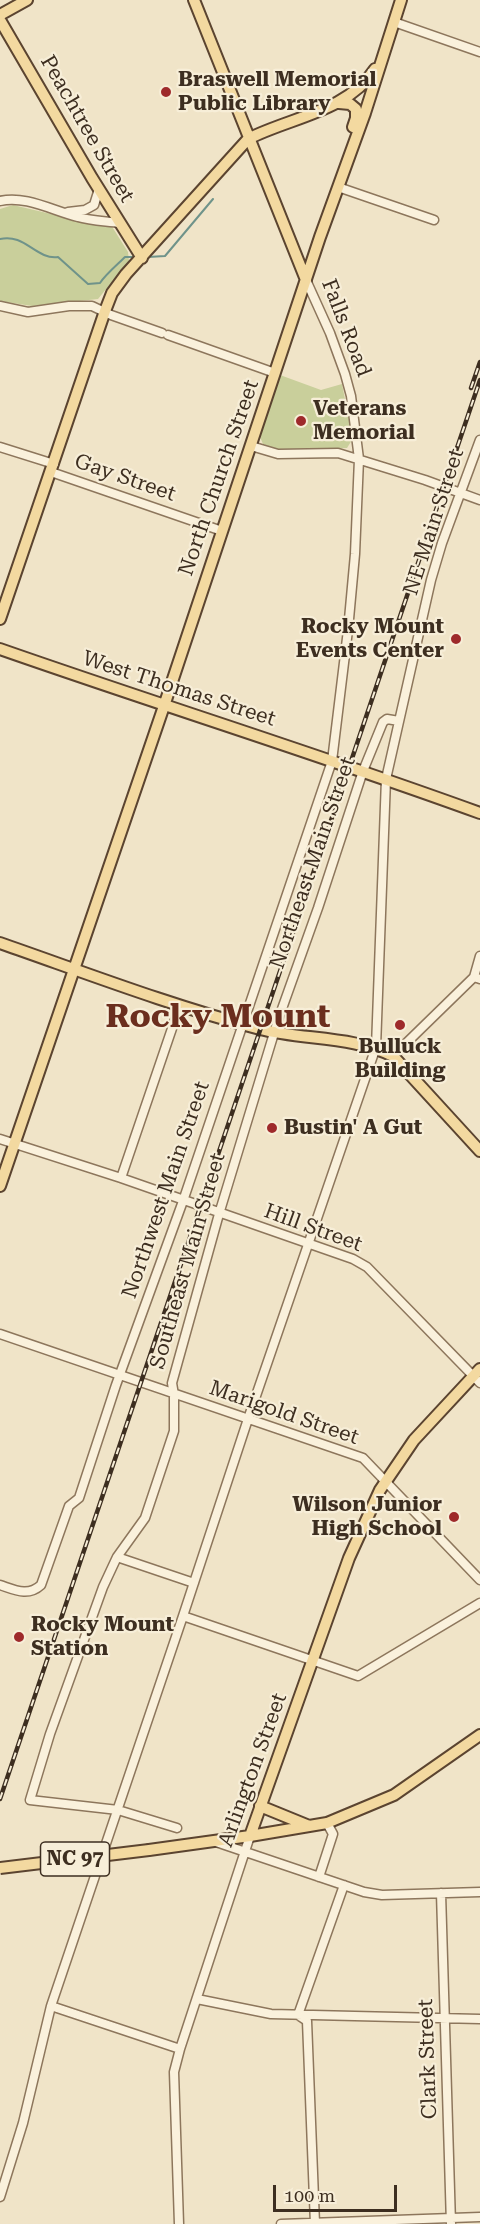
<!DOCTYPE html>
<html>
<head>
<meta charset="utf-8">
<style>
  body { margin:0 }
  #map { position:relative; width:480px; height:2224px; overflow:hidden; background:#f0e4c8; font-family:"Roboto Serif",serif }
  canvas { display:block }
  .scale { position:absolute; left:273px; top:2185px; width:124px; height:27px; box-sizing:border-box; border:3px solid #3d2e20; border-top:0; padding-left:8px; font-size:18px; line-height:21px; white-space:nowrap; color:#3d2e20; -webkit-text-stroke:4px #f7eed8; paint-order:stroke }
</style>
</head>
<body>
<div id="map">
<canvas width="480" height="2224"></canvas>
<div class="scale">100 m</div>
</div>
<script>
const g = document.querySelector('canvas').getContext('2d');
g.lineJoin = 'round';
function paint(path, color) { g.fillStyle = color; g.fill(path, 'evenodd'); }
function strokePath(path, color, width, dash) { g.strokeStyle = color; g.lineWidth = width; g.lineCap = dash ? 'butt' : 'round'; g.setLineDash(dash || []); g.stroke(path); }
function write(font, color, halo, rows, align = 'center') {
  g.font = font + ' "Roboto Serif",serif'; g.lineWidth = 4.5; g.setLineDash([]); g.textBaseline = 'middle'; g.strokeStyle = halo; g.fillStyle = color; for (const [text, x, y, turn = 0] of rows) {
    g.save(); g.translate(x, y); g.rotate((+turn || 0) * Math.PI / 180); g.textAlign = isNaN(turn) ? turn : align; if (halo) g.strokeText(text, 0, 0); g.fillText(text, 0, 0); g.restore();
  }
}
paint(new Path2D(`
  M13,205l72,17 26,3 17,27 1,9 -31,38 -66,7 -32,-5v-92z
  M280,375l41,15 21,-6 10,51v5l-5,8 -52,2 -19,-1 -13,-5 -3,-7z`), '#c9cf9b');
strokePath(new Path2D(`
  M0,239c25,-6 36,21 58,18l30,27 12,-1c5,-8 18,-19 25,-26h11
  M148,257l17,-1 48,-57`), '#6f938a', 2);
const minor = new Path2D(`
  M394,22l86,30
  M338,187l96,33
  M0,201c26,-6 53,10 78,16 13,4 28,4 42,6
  M68,212l17,-2 9,-5 5,-16
  M0,306l28,6 41,-6h23l19,9 51,18
  M168,335l107,38
  M251,446l27,8 60,-1 87,27 55,20
  M0,447l54,17
  M51,472l171,59
  M474,977l6,-21
  M393,1056l81,-79 6,2
  M0,1139l121,39 232,81 14,8 113,116
  M121,1178l59,-173
  M0,1334l363,124 117,122
  M117,1557l77,26
  M0,1585c15,5 28,12 41,0l28,-79 10,-8 37,-113 67,-184 149,-440 16,-131 7,-76 4,-95 -8,-63 -6,-22 -15,-41 -24,-53
  M183,1616l175,60 122,-73
  M177,1828l-59,-18 -88,-10 20,-66 53,-147 14,-30 28,-39 29,-87v-36l-2,-12 47,-169 59,-194 40,-112 45,-137 20,-49 4,-3 12,2
  M213,1841l151,51 18,3 98,-3
  M319,1877l14,-43 -6,-11
  M441,1893l10,331
  M197,1999l74,15 209,5
  M51,2006l129,43
  M0,2197l23,-74 28,-117 132,-390 65,-197 128,-372 10,-268 45,-199 11,-37 38,-103
  M179,2224l-5,-152 6,-23 70,-213
  M281,2224l199,-7
  M315,2224l-8,-203 -9,-6 46,-130`);
const major = new Path2D(`
  M194,0l112,280
  M0,15l27,-15
  M0,20l92,158 50,80
  M339,103l11,1 6,5v9l-3,9
  M0,619l105,-308 7,-18 14,-19 122,-135c43,-22 99,-27 127,-70
  M0,649c160,56 321,106 480,164
  M0,943c86,30 172,63 260,86 42,11 94,7 133,27l87,95
  M0,1186l164,-480 156,-469 45,-124 36,-113
  M260,1806l49,20
  M250,1836l99,-278 31,-68 34,-50 66,-71
  M149,1850l101,-14 77,-13 67,-28 86,-60`);
strokePath(minor, '#8d765c', 11);
strokePath(major, '#5b4430', 14);
strokePath(minor, '#faf1dc', 8);
strokePath(major, '#f3d9a0', 10);
const rail = new Path2D(`
  M471,388l9,-26
  M0,1799l480,-1419`);
strokePath(rail, '#3d2e20', 4.5);
strokePath(rail, '#f7eed8', 2, [7]);
const majorBridge = new Path2D(`
  M0,1868l149,-18`);
strokePath(majorBridge, '#5b4430', 14, []);
strokePath(majorBridge, '#f3d9a0', 10);
for (const [x, y, r, color] of [
  [166,92,6,"#9e2a2b"],
  [301,421,6,"#9e2a2b"],
  [456,639,6,"#9e2a2b"],
  [400,1025,6,"#9e2a2b"],
  [272,1128,6,"#9e2a2b"],
  [454,1517,6,"#9e2a2b"],
  [19,1637,6,"#9e2a2b"]
]) { const dot = new Path2D(); dot.arc(x, y, r, 0, 2 * Math.PI); g.fillStyle = color; g.fill(dot); strokePath(dot, '#f7eed8', 2); }
for (const [x, y, w] of [
  [75,1859,69]
]) { const box = new Path2D(); box.roundRect(x - w / 2, y - 17, w, 34, 4.5); g.fillStyle = '#f7eed8'; g.fill(box); strokePath(box, '#3d2e20', 1.5); }
write('bold 20px', '#3d2e20', null, [
  ["NC 97",75,1859]
]);
write('bold 21px', '#3d2e20', '#f7eed8', [
  ["Braswell Memorial",178,80],
  ["Public Library",178,104],
  ["Veterans",313,409],
  ["Memorial",313,433],
  ["Rocky Mount",444,627,"right"],
  ["Events Center",444,651,"right"],
  ["Bulluck",400,1047,"center"],
  ["Building",400,1071,"center"],
  ["Bustin' A Gut",284,1128],
  ["Wilson Junior",442,1505,"right"],
  ["High School",442,1529,"right"],
  ["Rocky Mount",31,1625],
  ["Station",31,1649]
], 'left');
write('21px', '#3d2e20', '#f7eed8', [
  ["Peachtree Street",87,129,60],
  ["Falls Road",346,328,69],
  ["Gay Street",125,478,19],
  ["North Church Street",219,478,-71],
  ["NE Main Street",434,522,-72],
  ["West Thomas Street",179,689,18],
  ["Northeast Main Street",313,863,-71],
  ["Northwest Main Street",166,1190,-71],
  ["Hill Street",313,1228,20],
  ["Southeast Main Street",188,1261,-74],
  ["Marigold Street",284,1413,19],
  ["Arlington Street",253,1770,-70],
  ["Clark Street",428,2059,-92]
]);
write('bold 33px', '#6b2e1e', '#f7eed8', [
  ["Rocky Mount",218,1017]
]);
</script>
</body>
</html>
